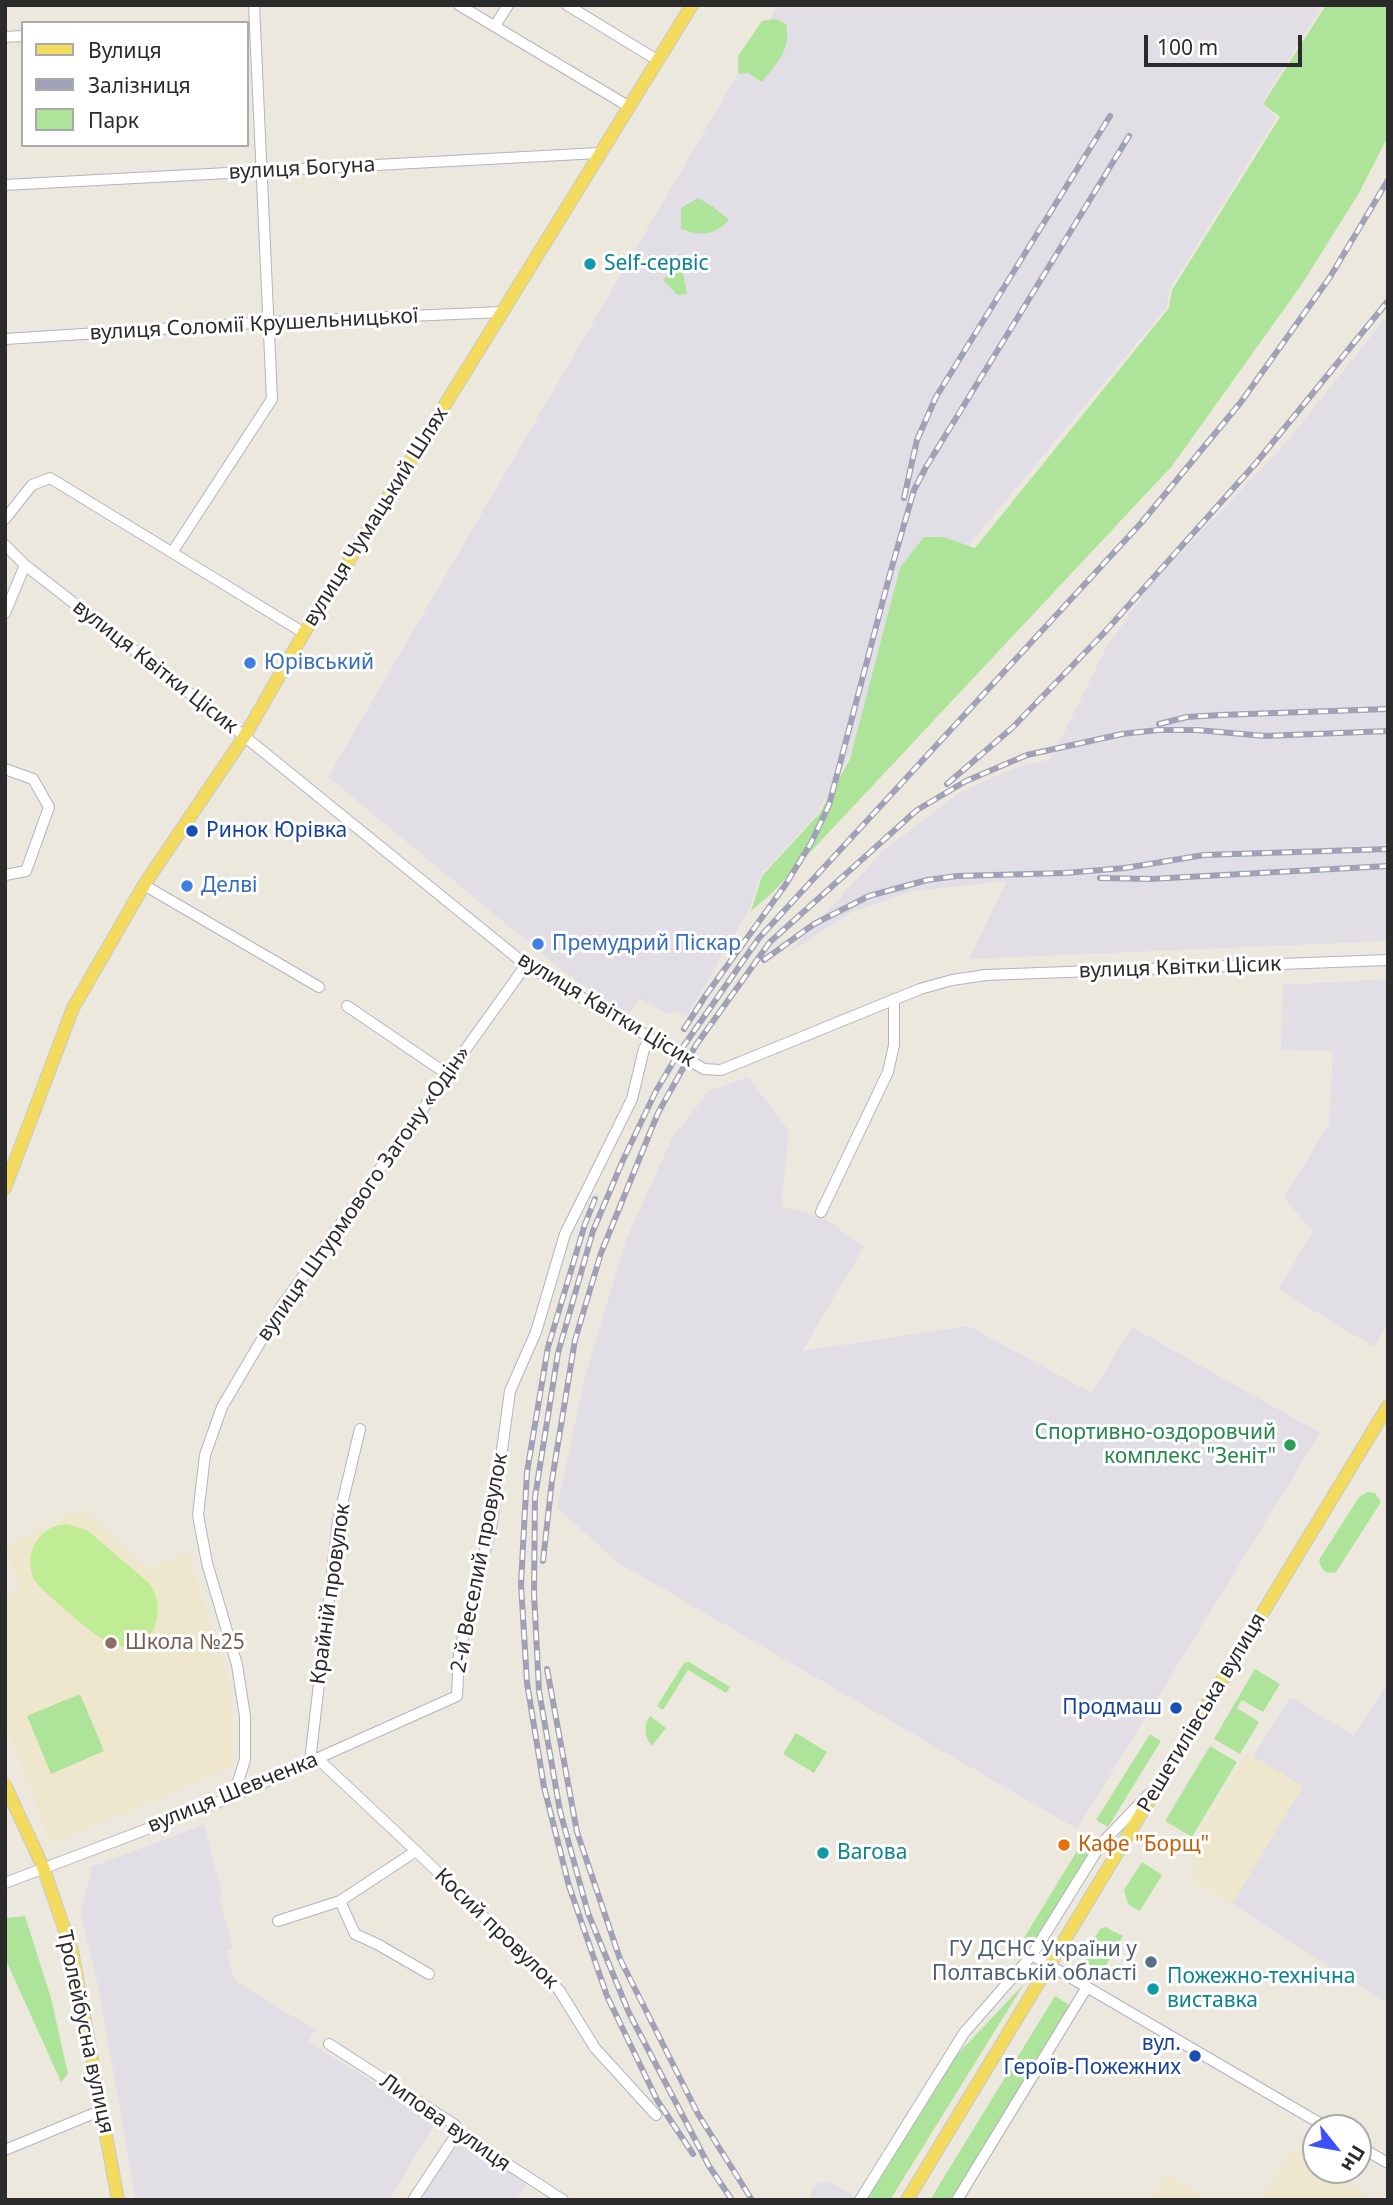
<!DOCTYPE html>
<html>
<head>
<meta charset="utf-8">
<style>
  body { margin:0 }
  #map { position:relative; width:1393px; height:2205px; overflow:hidden; background:#ede8de; font-family:"Noto Sans",sans-serif }
  canvas { display:block }
  .frame { position:absolute; inset:0; border:7px solid #2b2b2b; pointer-events:none }
  .legend { position:absolute; left:21px; top:21px; width:228px; height:126px; box-sizing:border-box; background:#fff; border:2px solid #aaa; margin:0; padding:9px 12px; list-style:none; font-size:21px; color:#2b2b2b }
  .legend li { display:flex; align-items:center; gap:14px; height:35px }
  .legend b { width:35px; border:2px solid #aaa }
  .north { position:absolute; left:1302px; top:2114px; width:70px; height:70px; box-sizing:border-box; background:#fff; border:2px solid #aaa; border-radius:50%; rotate:121deg; font-size:19px; font-weight:700; line-height:28px; text-align:center; color:#2b2b2b }
  .north::after { content:''; display:block; margin:auto; width:24px; height:32px; background:#3c50fc; clip-path:polygon(50% 0,100% 100%,50% 72%,0 100%) }
  .scale { position:absolute; left:1144px; top:35px; width:158px; height:32px; box-sizing:border-box; border:4px solid #2b2b2b; border-top:0; padding-left:9px; font-size:21px; line-height:24px; white-space:nowrap; color:#2b2b2b; -webkit-text-stroke:5px #fff; paint-order:stroke }
</style>
</head>
<body>
<div id="map">
<canvas width="1393" height="2205"></canvas>
<div class="frame"></div>
<ul class="legend">
<li><b style="height:9px;background:#f3dc5d"></b>Вулиця</li>
<li><b style="height:9px;background:#a0a1b6"></b>Залізниця</li>
<li><b style="height:19px;background:#ade499"></b>Парк</li>
</ul>
<div class="north">Пн</div>
<div class="scale">100 m</div>
</div>
<script>
const g = document.querySelector('canvas').getContext('2d');
g.lineJoin = 'round';
function paint(path, color) { g.fillStyle = color; g.fill(path, 'evenodd'); }
function strokePath(path, color, width, dash) { g.strokeStyle = color; g.lineWidth = width; g.lineCap = dash ? 'butt' : 'round'; g.setLineDash(dash || []); g.stroke(path); }
function write(font, color, halo, rows, align = 'center') {
  g.font = font + ' "Noto Sans",sans-serif'; g.lineWidth = 6; g.setLineDash([]); g.textBaseline = 'middle'; g.strokeStyle = halo; g.fillStyle = color; for (const [text, x, y, turn = 0] of rows) {
    g.save(); g.translate(x, y); g.rotate((+turn || 0) * Math.PI / 180); g.textAlign = isNaN(turn) ? turn : align; if (halo) g.strokeText(text, 0, 0); g.fillText(text, 0, 0); g.restore();
  }
}
paint(new Path2D(`
  M778,5h545l-62,99 15,14 -107,172 -2,17 -195,234 -155,273 -56,61 -13,37 -62,105 -11,-7 -8,4 -28,-16 -10,16 -37,-22 -35,-26 -229,-189z
  M1388,315v626l-419,18 38,-78 -94,10 -61,21 -64,41 96,-103 76,-58 55,-24 36,-9 55,-111 41,-59 135,-142z
  M1388,979v345l-14,23 -96,-58 35,-57 -29,-34 45,-74 4,-73 -52,-1 2,-65z
  M748,1077l41,54 -8,75 45,13 38,28 -62,104 166,-25 124,67 40,-66 188,106 -243,396 -460,-267 -60,-55 29,-134 40,-133 46,-102 37,-47z
  M1388,1682v322l-156,-100 70,-118 -49,-29 37,-60 64,39z
  M204,1825l18,69 -3,2 14,52 -7,3 9,30 80,49 -7,12 129,78 -48,80h-253l-38,-214 -18,-74 11,-38v-7z
  M461,2140l66,43 -11,17h-87l-6,-5z
  M828,2181l26,15 -2,4h-41v-11l6,-5z`), '#e1dee6');
paint(new Path2D(`
  M83,1507l65,62 40,-17 44,139 1,76 -182,77 -46,-120v-128l15,-7 -14,-43z
  M1247,1753l56,33 -71,118 -41,-25 7,-11 -7,-4 10,-15 -9,-6z
  M1294,2149l22,14v7h11l45,28 -2,2h-110z
  M1167,2173l41,27h-58z`), '#efe7cd');
paint(new Path2D(`
  M1326,5h62v131l-29,57 -57,91 -130,182 -399,426 -22,19 11,-35 57,-62 31,-55 50,-191 24,-31h19l32,11 194,-240 3,-18 108,-173 -17,-13z
  M776,19l10,5c6,25 -9,39 -24,58l-14,-9 -10,1v-18l24,-35z
  M698,198l14,8 17,14c-14,16 -29,16 -48,9v-21z
  M673,270l10,3 4,21 -9,1 -15,-15z
  M1368,1492l7,1 6,9 -45,70c-10,3 -15,-2 -17,-12l40,-63z
  M689,1662l41,25 -4,6 -38,-23 -25,40 -6,-4 27,-43z
  M1255,1669l25,15 -17,28 -21,-12 -5,8 22,14 -19,32 -26,-15z
  M80,1694l24,57 -53,23 -24,-58z
  M650,1716l16,12 -14,18c-8,-10 -9,-19 -2,-30z
  M796,1733l31,19 -13,21 -31,-19z
  M1150,1734l11,7 -53,86 -12,-7z
  M1210,1746l27,16 -45,75 -27,-16z
  M1080,1846l10,7 -55,91 -11,-6z
  M1142,1862l20,13 -22,36 -12,-7 -4,-14z
  M25,1916l26,82 17,76 -7,8 -56,-124v-40z
  M1105,1927l18,9 -24,41c-24,-16 -10,-29 1,-48z
  M1024,1984l-134,216h-25l86,-139z
  M1055,1996l16,10 -120,194h-21z`), '#ade499');
paint(new Path2D(`
  M67,1524l20,6 62,53c21,29 3,73 -36,62 -15,-5 -69,-52 -79,-65 -11,-27 4,-54 33,-56z`), '#c0ec95');
const minor = new Path2D(`
  M459,5l169,101
  M567,5l90,55
  M495,26l13,-21
  M5,37l18,-1
  M5,185l594,-32
  M5,339l265,-17 232,-10
  M5,519l27,-34 18,-7 254,155
  M5,545l20,20 -20,48
  M173,551l99,-152 -18,-394
  M25,565l208,162 293,238 178,104 17,1 199,-81 32,-9 34,-5 402,-15
  M5,769l28,10 16,28 -23,64 -21,4
  M144,885l175,102
  M347,1006l100,68
  M821,1212l67,-140 6,-27v-46
  M317,1758l99,93 143,139 36,58 61,67
  M310,1761l28,-240 22,-92
  M229,1798l10,-19 6,-20v-43l-8,-51 -30,-102 -9,-48 7,-60 17,-48 59,-100 245,-342
  M5,1883l224,-85 228,-102 2,-43 33,-130 18,-132 26,-59 29,-98 67,-135 12,-50 6,-11
  M340,1901l15,33 22,10 52,30
  M278,1921l62,-20 76,-50
  M1032,1955l296,173
  M329,2044l126,81 3,7 105,68
  M1358,2146l30,17
  M5,2150l97,-40
  M413,2200l45,-68
  M860,2200l104,-167 68,-78 69,-111 49,-51
  M957,2200l130,-213`);
const major = new Path2D(`
  M5,1188l68,-180 71,-123 100,-148 60,-104 388,-628
  M5,1785l38,82 29,84 46,249
  M907,2200l481,-794`);
strokePath(minor, '#b1b3bf', 12);
strokePath(major, '#c8c8c8', 14);
strokePath(minor, '#fff', 10);
strokePath(major, '#f3dc5d', 12);
const rail = new Path2D(`
  M904,498l13,-58 19,-43 174,-281
  M1159,724l28,-7 33,-2 168,-6
  M947,784l65,-56 91,-94 153,-171 132,-162
  M1100,878l50,1 238,-13
  M764,960l50,-36 55,-28 58,-16 30,-4 108,-3 60,-5 79,-13 184,-6
  M684,1029l22,-34 80,-111 25,-41 18,-38 62,-235 23,-80 12,-23 203,-331
  M595,1199l-10,25 -37,123 -21,125 -6,112 6,99 17,104 25,99 38,110 50,104 36,54
  M543,1561l9,-81 23,-140 26,-87 57,-140 38,-68 74,-103 147,-132 49,-29 61,-26 95,-21 36,-4h39l68,6 123,-5
  M547,1669l30,163 43,127 78,155 54,86
  M732,2200l-23,-34 -80,-153 -41,-100 -28,-102 -21,-120 -5,-97 1,-97 23,-144 35,-122 30,-71 33,-69 22,-37 81,-116 383,-416 99,-120 89,-125 58,-97`);
strokePath(rail, '#a0a1b6', 6);
strokePath(rail, '#fff', 3.5, [10]);
for (const [x, y, r, color] of [
  [590,264,7,"#0f9aa8"],
  [250,663,7,"#3f7fe0"],
  [192,831,7,"#1a4fb4"],
  [187,886,7,"#3f7fe0"],
  [538,944,7,"#3f7fe0"],
  [1290,1445,7,"#2e9e5b"],
  [111,1643,7,"#8d6e63"],
  [1176,1708,7,"#1a4fb4"],
  [1064,1845,7,"#e8710a"],
  [823,1853,7,"#0f9aa8"],
  [1151,1962,7,"#5c6f8a"],
  [1153,1989,7,"#0f9aa8"],
  [1195,2056,7,"#1a4fb4"]
]) { const dot = new Path2D(); dot.arc(x, y, r, 0, 2 * Math.PI); g.fillStyle = color; g.fill(dot); strokePath(dot, '#fff', 2.5); }
write('21px', '#2b2b2b', '#fff', [
  ["вулиця Богуна",302,169,-3],
  ["вулиця Соломії Крушельницької",254,325,-3],
  ["вулиця Чумацький Шлях",376,517,-58],
  ["вулиця Квітки Цісик",155,667,38],
  ["вулиця Квітки Цісик",1180,968,-2],
  ["вулиця Квітки Цісик",606,1010,31],
  ["вулиця Штурмового Загону «Одін»",364,1194,-55],
  ["2-й Веселий провулок",480,1563,-79],
  ["Крайній провулок",331,1594,-82],
  ["Решетилівська вулиця",1202,1713,-59],
  ["вулиця Шевченка",233,1793,-22],
  ["Косий провулок",496,1929,44],
  ["Тролейбусна вулиця",85,2032,78],
  ["Липова вулиця",445,2123,35]
]);
write('21px', '#0d838f', '#fff', [
  ["Self-сервіс",604,264],
  ["Вагова",837,1853],
  ["Пожежно-технічна",1167,1977],
  ["виставка",1167,2001]
], 'left');
write('21px', '#366cbe', '#fff', [
  ["Юрівський",264,663],
  ["Делві",201,886],
  ["Премудрий Піскар",552,944]
], 'left');
write('21px', '#164399', '#fff', [
  ["Ринок Юрівка",206,831,"left"],
  ["Продмаш",1162,1708],
  ["вул.",1181,2044],
  ["Героїв-Пожежних",1181,2068]
], 'right');
write('21px', '#27864d', '#fff', [
  ["Спортивно-оздоровчий",1276,1433],
  ["комплекс \"Зеніт\"",1276,1457]
], 'right');
write('21px', '#785e54', '#fff', [
  ["Школа №25",125,1643]
], 'left');
write('21px', '#c56008', '#fff', [
  ["Кафе \"Борщ\"",1078,1845]
], 'left');
write('21px', '#4e5e75', '#fff', [
  ["ГУ ДСНС України у",1137,1950],
  ["Полтавській області",1137,1974]
], 'right');
</script>
</body>
</html>
